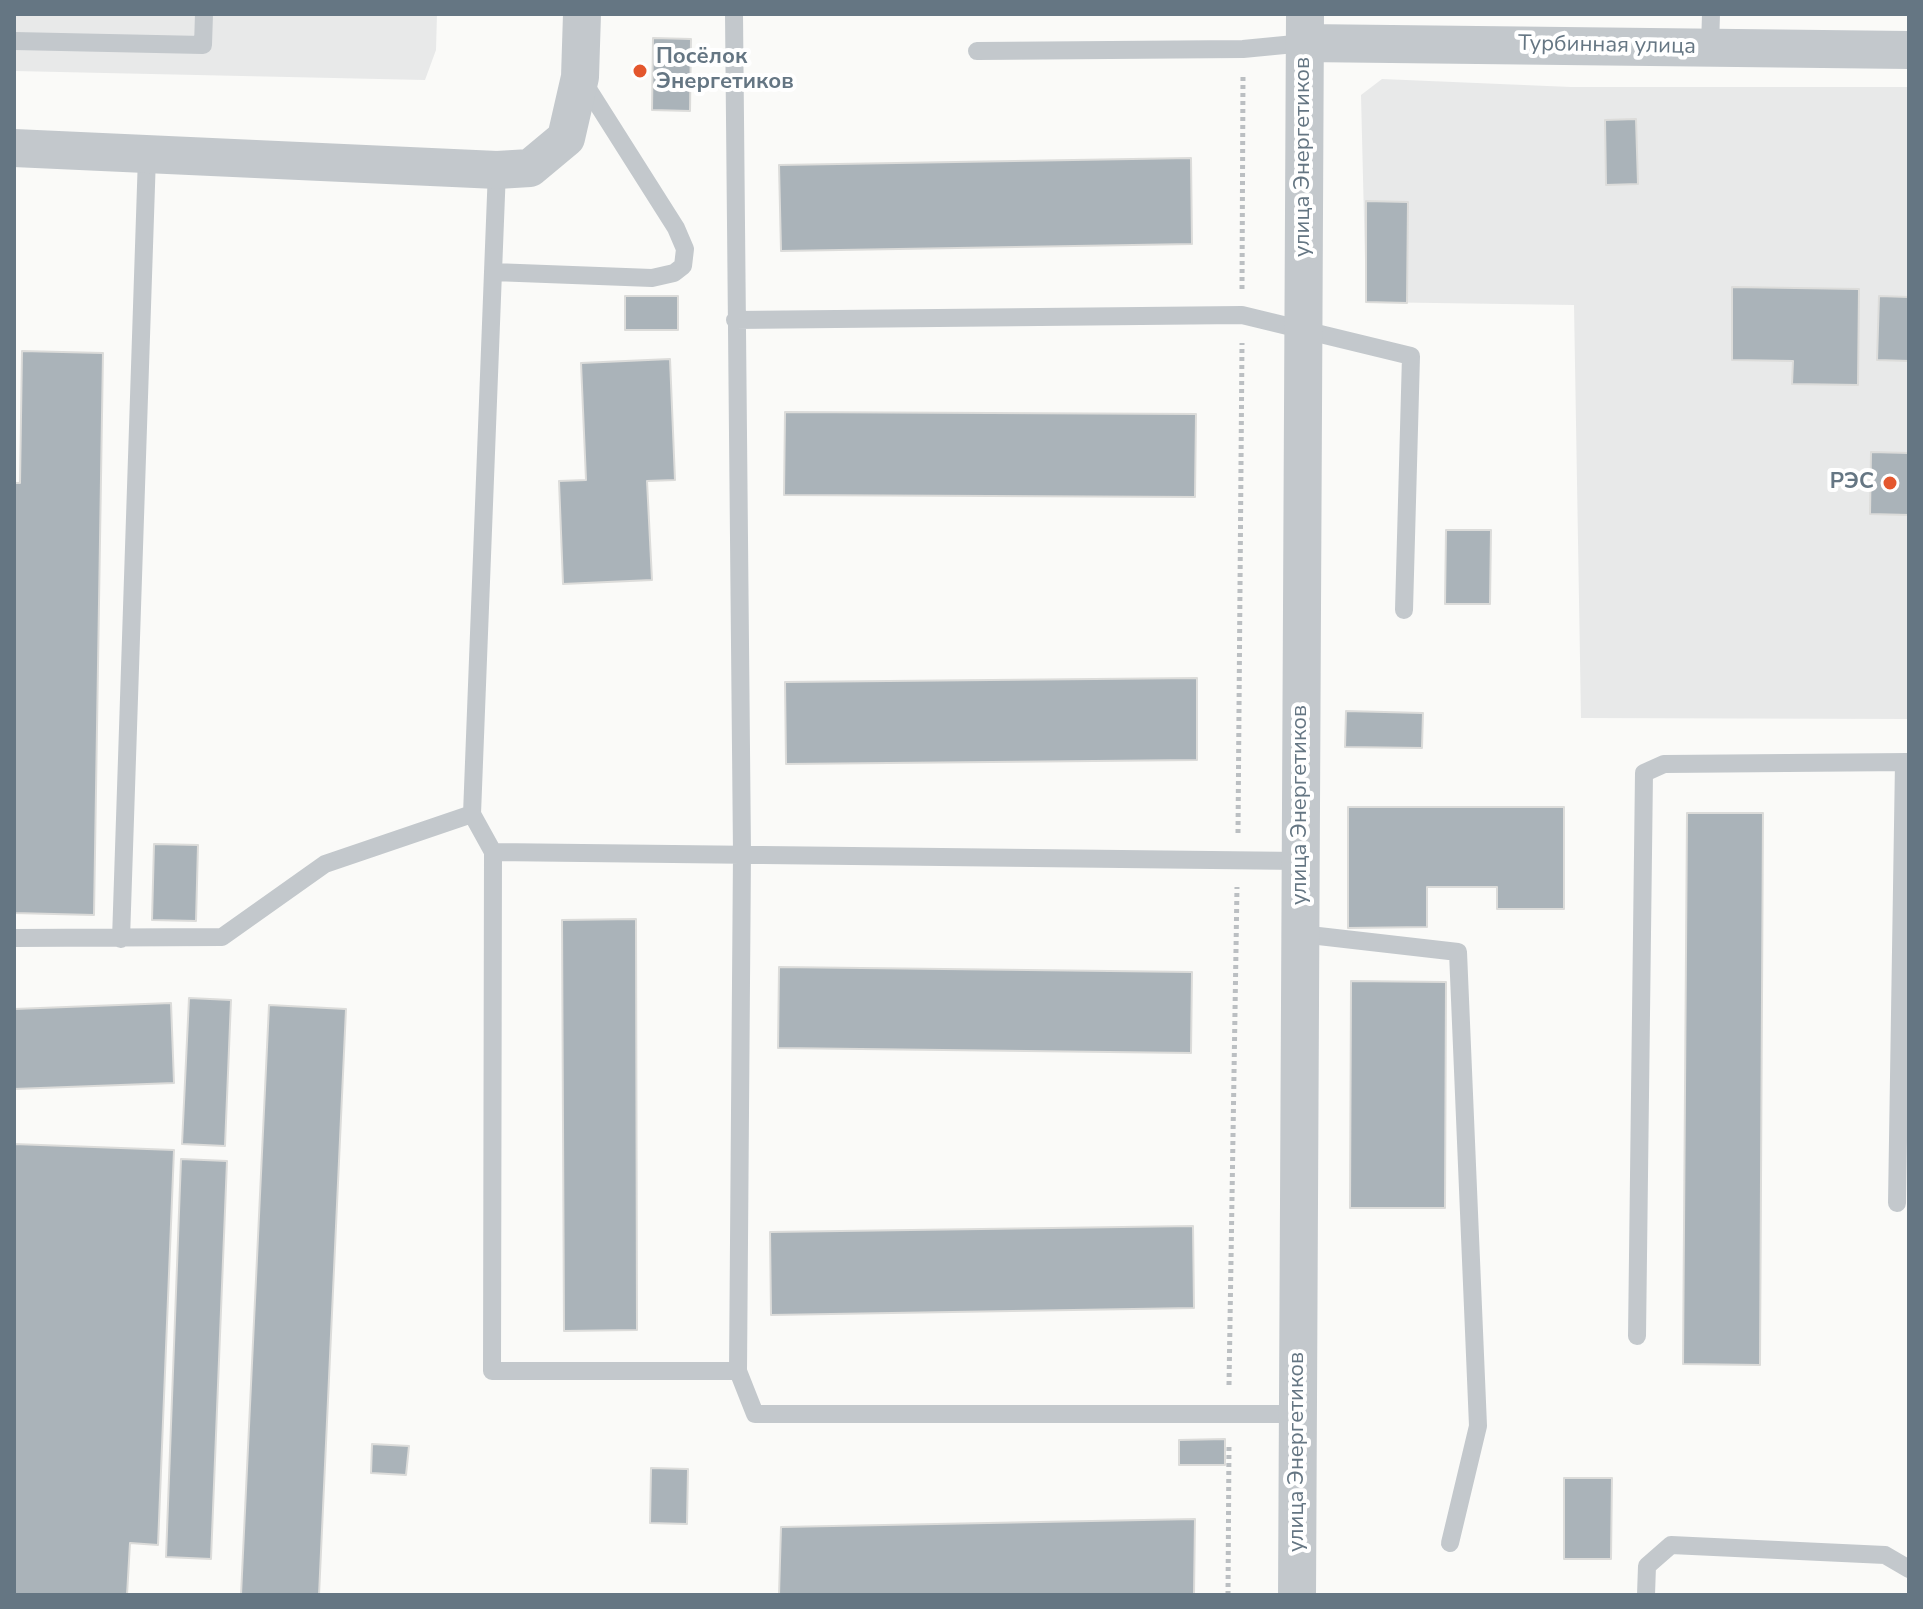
<!DOCTYPE html>
<html>
<head>
<meta charset="utf-8">
<style>
  body { margin:0 }
  #map { position:relative; width:1923px; height:1609px; overflow:hidden; background:#fafaf8; font-family:"Nunito Sans",sans-serif }
  canvas { display:block }
  .frame { position:absolute; inset:0; border:16px solid #657683; pointer-events:none }
</style>
</head>
<body>
<div id="map">
<canvas width="1923" height="1609"></canvas>
<div class="frame"></div>
</div>
<script>
const g = document.querySelector('canvas').getContext('2d');
g.lineJoin = 'round';
function paint(path, color) { g.fillStyle = color; g.fill(path, 'evenodd'); }
function strokePath(path, color, width, dash) { g.strokeStyle = color; g.lineWidth = width; g.lineCap = dash ? 'butt' : 'round'; g.setLineDash(dash || []); g.stroke(path); }
function write(font, color, halo, rows, align = 'center') {
  g.font = font + ' "Nunito Sans",sans-serif'; g.lineWidth = 8; g.setLineDash([]); g.textBaseline = 'middle'; g.strokeStyle = halo; g.fillStyle = color; for (const [text, x, y, turn = 0] of rows) {
    g.save(); g.translate(x, y); g.rotate((+turn || 0) * Math.PI / 180); g.textAlign = isNaN(turn) ? turn : align; if (halo) g.strokeText(text, 0, 0); g.fillText(text, 0, 0); g.restore();
  }
}
paint(new Path2D(`
  M14,14h423l-1,36 -11,30 -411,-9z
  M1382,79l189,8h338v632l-328,-1 -7,-413 -208,-3 -5,-207z`), '#e8e9e9');
const building = new Path2D(`
  M653,38l38,1 -1,72 -38,-1z
  M1636,119l2,65 -32,1 -1,-65z
  M1191,158l1,86 -411,7 -2,-86z
  M1366,201l42,1 -1,101 -41,-1z
  M1732,287l127,2 -1,96 -66,-1 1,-23 -61,-1z
  M625,296h53v34h-53z
  M1879,296l30,1v64l-32,-1z
  M22,351l81,2 -9,562 -80,-2v-430h6z
  M670,359l5,121 -28,1 5,99 -89,4 -4,-103 27,-1 -5,-117z
  M785,412l411,2 -1,83 -411,-2z
  M1871,452l38,1v62l-39,-1z
  M1446,530h45l-1,74h-45z
  M1197,678v82l-411,4 -1,-82z
  M1346,711l77,2 -1,35 -77,-1z
  M1348,807h216v102h-67v-22h-70v40l-79,1z
  M1687,813h76l-3,552 -77,-1z
  M154,844l44,1 -2,76 -44,-1z
  M636,919l1,411 -73,1 -2,-411z
  M779,967l413,5 -1,81 -413,-5z
  M1351,981l95,1 -1,226h-95z
  M189,998l42,2 -6,146 -43,-2z
  M171,1003l3,80 -160,6v-80z
  M269,1005l77,4 -27,586h-78z
  M14,1144l160,6 -16,395 -28,-2 -3,52h-113z
  M181,1159l46,2 -16,398 -45,-2z
  M1193,1226l1,82 -423,7 -1,-83z
  M1225,1439v26h-46v-25z
  M372,1444l37,2 -3,29 -35,-2z
  M651,1468l37,1 -1,55 -37,-1z
  M1564,1478h48l-1,81h-47z
  M1195,1519l-1,76h-415l2,-68z`);
paint(building, '#aab3b9');
strokePath(building, '#dcdcda', 2);
strokePath(new Path2D(`
  M1242,289l1,-214
  M1238,833l4,-490
  M1229,1385l8,-498
  M1228,1595l1,-152`), '#bbbfc2', 5, [4, 4]);
strokePath(new Path2D(`
  M734,14l8,839 -4,518 17,43h543
  M14,41l189,4 1,-31
  M1710,47l1,-33
  M977,51l266,-2 62,-6
  M497,170l-4,102 159,6 22,-5 9,-7 2,-17 -9,-21 -95,-150
  M493,272l-21,542 21,38 -1,519h246
  M735,320l507,-5 169,41 -7,254
  M1301,934l157,18 20,474 -28,117
  M14,938l208,-1 103,-73 147,-50 21,38 808,9
  M121,939l26,-783
  M1897,1203l7,-441
  M1637,1336l7,-563 20,-9 245,-2
  M1646,1595l1,-29 24,-21 214,10 24,14`), '#c3c8cc', 18);
strokePath(new Path2D(`
  M1305,43l604,7
  M14,148l483,22 33,-2 36,-30 14,-61 2,-63
  M1297,1595l8,-1581`), '#c3c8cc', 38);
for (const [x, y, r, color] of [
  [640,71,8,"#e4572e"],
  [1890,483,8,"#e4572e"]
]) { const dot = new Path2D(); dot.arc(x, y, r, 0, 2 * Math.PI); g.fillStyle = color; g.fill(dot); strokePath(dot, '#fff', 3); }
write('22px', '#657683', '#fff', [
  ["Турбинная улица",1607,46,1],
  ["улица Энергетиков",1304,157,-90],
  ["улица Энергетиков",1301,805,-90],
  ["улица Энергетиков",1298,1452,-90]
]);
write('bold 22px', '#657683', '#fff', [
  ["Посёлок",656,58],
  ["Энергетиков",656,83],
  ["РЭС",1874,483,"right"]
], 'left');
</script>
</body>
</html>
